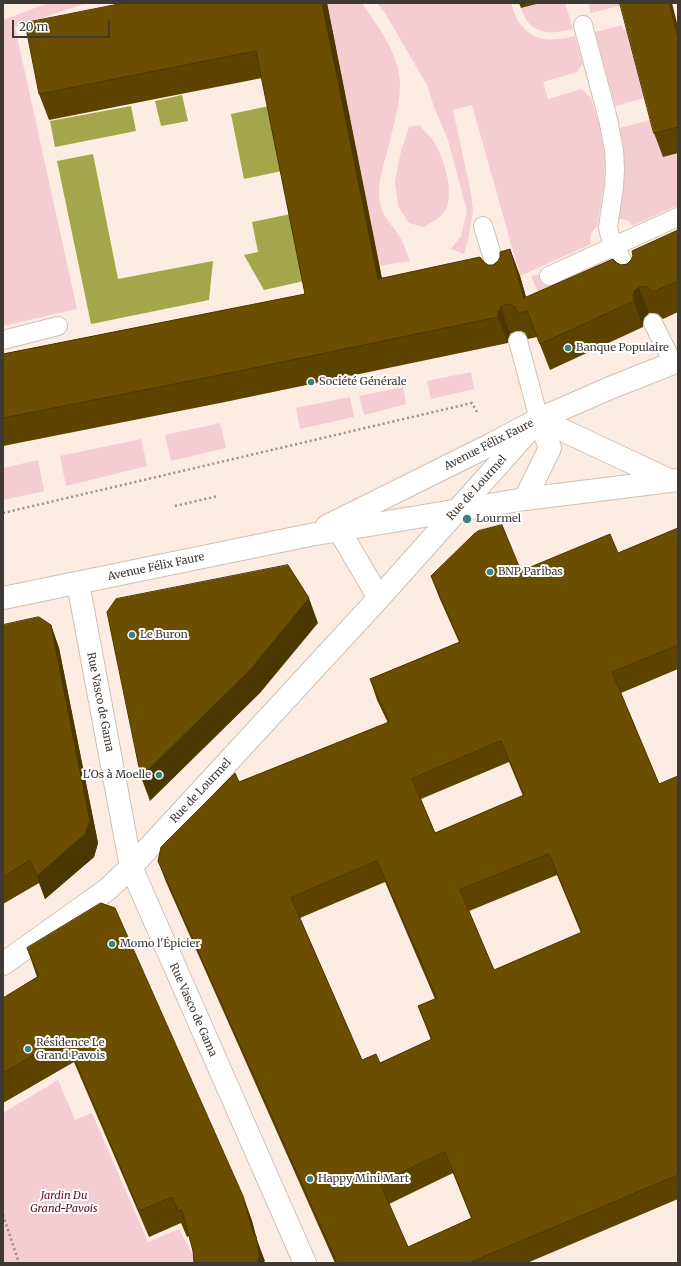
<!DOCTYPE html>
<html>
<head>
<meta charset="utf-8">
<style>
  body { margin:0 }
  #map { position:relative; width:681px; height:1266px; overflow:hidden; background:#fcece1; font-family:Merriweather,serif }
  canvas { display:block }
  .frame { position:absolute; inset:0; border:4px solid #3f3935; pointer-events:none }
  .scale { position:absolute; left:12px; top:20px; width:98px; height:18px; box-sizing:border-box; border:2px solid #3f3935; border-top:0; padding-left:5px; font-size:12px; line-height:14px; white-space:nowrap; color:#3f3935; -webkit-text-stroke:3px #fff; paint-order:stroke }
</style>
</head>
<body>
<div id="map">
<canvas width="681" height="1266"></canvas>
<div class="frame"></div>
<div class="scale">20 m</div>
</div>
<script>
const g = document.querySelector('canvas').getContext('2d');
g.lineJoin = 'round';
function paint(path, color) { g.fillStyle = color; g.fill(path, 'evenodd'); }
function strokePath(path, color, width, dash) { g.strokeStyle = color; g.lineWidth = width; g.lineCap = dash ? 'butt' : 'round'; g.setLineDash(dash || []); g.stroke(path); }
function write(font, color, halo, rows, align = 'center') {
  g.font = font + ' Merriweather,serif'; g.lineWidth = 4; g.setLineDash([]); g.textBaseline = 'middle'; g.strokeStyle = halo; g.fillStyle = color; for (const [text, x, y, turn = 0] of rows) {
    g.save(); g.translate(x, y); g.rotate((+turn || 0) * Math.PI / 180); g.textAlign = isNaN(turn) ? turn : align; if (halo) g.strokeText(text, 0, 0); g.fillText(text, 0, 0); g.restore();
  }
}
paint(new Path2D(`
  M48,3h39l-72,24 62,282 -74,17v-306z
  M327,3h35c16,24 38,51 38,82 0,20 -7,41 -11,60 -4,15 -11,35 -10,51 2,23 14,27 23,45 3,6 5,14 8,20l-31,5z
  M377,3h134c10,35 30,42 64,33l8,27 -6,9 -34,10 5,17 34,-10 9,9 8,26 6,32 -1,29 -7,42c-6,4 -7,9 -6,17l-71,32 -48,-171 -19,5 18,83 2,18 -5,28 -4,15 -13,-5 10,-13 6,-25 -19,-71 -14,-33 -7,-22 -42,-72z
  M539,3h26l8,26c-23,6 -44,6 -52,-21z
  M588,3h35v2l-32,8z
  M622,25l2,5 6,-1 18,68 -33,9 -20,-74z
  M653,119l25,34v52l-46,21c-3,-7 -7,-7 -14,-7 7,-31 7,-60 2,-91z
  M419,125c5,6 13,12 16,19 10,18 18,44 12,63 -4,10 -15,15 -23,20l-15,-4 -11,-17 -3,-25 6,-30 8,-24z
  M543,274l6,11 18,-6 6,15 -28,15 -14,-33z
  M471,372l3,17 -43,10 -4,-18z
  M403,387l3,17 -42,11 -5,-19z
  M350,397l4,20 -54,12 -4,-21z
  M220,423l6,25 -55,13 -6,-26z
  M141,439l6,27 -81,20 -6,-30z
  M38,460l6,31 -41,9v-32z
  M58,1080l17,40 17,-7 56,129 31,-13 16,30 1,4h-193v-150z`), '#f4cdd3');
paint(new Path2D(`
  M182,95l6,26 -27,5 -6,-25z
  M131,106l5,25 -81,16 -5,-26z
  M269,106l13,65 -38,8 -13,-65z
  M93,154l25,125 95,-18 -4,39 -118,24 -34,-163z
  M291,214l13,67 -40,9 -20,-35 14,-3 -6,-30z`), '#a4a64c');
const service = new Path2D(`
  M583,25l25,94 6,31 1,19 -1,18 -6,40 2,9 22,45
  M483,226l17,55
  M549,276l129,-59
  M653,323l20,40
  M3,340l55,-14
  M518,341l21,78`);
const minor = new Path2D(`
  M339,530l40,68
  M78,583l53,284 174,396
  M3,964l105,-75 23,-22 248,-269 160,-179 71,-31 68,-27`);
const tertiary = new Path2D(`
  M539,419l132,62
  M525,499l25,-51 -11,-29
  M327,526l163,-81 49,-26
  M3,598l307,-63 215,-36 153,-19`);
strokePath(service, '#cfc0b5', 20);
strokePath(minor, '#cfc0b5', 24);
strokePath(tertiary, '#cfc0b5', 24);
strokePath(new Path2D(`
  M175,506l43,-10
  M3,513l469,-110 6,11
  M3,1215l16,48`), '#998f87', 2.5, [2, 3]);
strokePath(service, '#fff', 18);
strokePath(minor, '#fff', 22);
strokePath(tertiary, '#fff', 22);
paint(new Path2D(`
  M327,3l55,275 102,-16 4,3h5l5,-4 12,-12 10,27 6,21 91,-34 4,2 6,-1 51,-34v82l-15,7 -5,-5 -4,-1h-5l-5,5 -1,4v5l-93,43 -13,-33 -9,2 -3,-6 -4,-2h-5l-6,3 -2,5v4l-283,59 -222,44v-92l302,-60 -43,-216 -213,42 -10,-26z
  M519,3h21l-19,5z
  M678,27v126l-15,4 -9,-24z
  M678,528v141l-57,24 38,91 19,-8v423l-151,64h-192l-169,-381 -8,-21 81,-79 149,-59 -11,-23 -7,-21 89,-37 -20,-45 -8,-21 90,-5 97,-18zM509,762l14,34 -88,37 -14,-34zM557,875l24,58 -87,37 -25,-59zM385,882l50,117 -17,7 13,34 -51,23 -18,-3 -62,-142zM453,1173l18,45 -63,29 -19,-43z
  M3,625h48l8,23 39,195 -4,14 -49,42 -6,-16 -36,21z
  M27,948l216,248 9,25 5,19 8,21 -72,-10 -4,-15 -2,1 -6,-14 -32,14 -75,-175 -71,41v-105l34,-21z`), '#5c4300');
paint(new Path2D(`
  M322,3h5l60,303 -9,-27z
  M669,3h3l6,24v11z
  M510,249l10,27 14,49 -10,-27z
  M639,287l10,26 -5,5 -1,4v5l-9,-26 -1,-5 1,-5z
  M501,307l9,27 -2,5v4l-10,-26v-5z
  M309,598l9,25 -58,70 -110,108 -9,-24z
  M51,625l8,23 39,195 -4,14 -49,42 -8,-23z
  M243,1196l9,25 5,19 8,23h-7l-4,-27z`), '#4b3700');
const building = new Path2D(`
  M124,3h198l56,276 102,-22 4,5 4,3h5l5,-4 2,-4v-5l10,-3 14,49 89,-39 4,4 4,2 6,-1 4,-4 2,-4 -1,-5 46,-21v51l-25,11 -4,-4 -5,-2 -5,1 -5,4 -1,5 1,5 -94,43 -13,-33 -8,2 -4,-6 -4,-2 -5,-1 -5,3 -3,5v5l-283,59 -212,42v-64l302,-60 -49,-243 -217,43 -14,-71z
  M620,3h49l9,35v89l-24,6z
  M502,525l19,46 89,-37 8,19 60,-25v117l-66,27 47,112 19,-8v399l-209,88h-132l-179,-402 3,-14 74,-74 4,9 150,-60 -19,-43 90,-37 -29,-66 43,-42 4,-3zM501,741l23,54 -89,38 -23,-54zM549,854l33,78 -88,38 -34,-80zM377,861l60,137 -19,8 14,33 -52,24 -4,-9 -14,6 -71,-162zM445,1152l27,66 -64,29 -28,-64z
  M288,565l21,33 -58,71 -110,108 -34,-165 9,-13z
  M39,617l12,8 39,196 -5,13 -48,42 -7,-16 -27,17v-252z
  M101,903l14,5 128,288 11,40h2l3,19 -1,8h-64l-1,-12 -11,-41 -4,1 -6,-14 -33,14 -74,-174 -62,36v-75l36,-22 -12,-28z`);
paint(building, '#6b4e00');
strokePath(building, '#4b3700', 1);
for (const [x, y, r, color] of [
  [568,348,4,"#3c827c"],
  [311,382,4,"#3c827c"],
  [467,519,5,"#3c827c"],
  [490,572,4,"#3c827c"],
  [132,635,4,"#3c827c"],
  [159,775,4,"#3c827c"],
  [112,944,4,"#3c827c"],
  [28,1049,4,"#3c827c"],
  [310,1179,4,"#3c827c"]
]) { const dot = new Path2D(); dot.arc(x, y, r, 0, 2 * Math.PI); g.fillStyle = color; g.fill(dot); strokePath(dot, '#fff', 1.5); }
write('11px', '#3f3935', '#fff', [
  ["Banque Populaire",576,348],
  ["Société Générale",319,382],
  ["Lourmel",476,519],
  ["BNP Paribas",498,572],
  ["Le Buron",140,635],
  ["L'Os à Moelle",151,775,"right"],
  ["Momo l'Épicier",120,944],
  ["Résidence Le",36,1043],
  ["Grand Pavois",36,1056],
  ["Happy Mini Mart",318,1179]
], 'left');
write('11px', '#3f3935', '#fff', [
  ["Avenue Félix Faure",489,445,-27],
  ["Rue de Lourmel",477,488,-48],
  ["Avenue Félix Faure",156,567,-12],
  ["Rue Vasco de Gama",100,702,79],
  ["Rue de Lourmel",201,791,-47],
  ["Rue Vasco de Gama",193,1010,66]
]);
write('italic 11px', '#5f0d28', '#fff', [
  ["Jardin Du",64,1196],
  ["Grand-Pavois",64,1209]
]);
</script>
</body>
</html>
